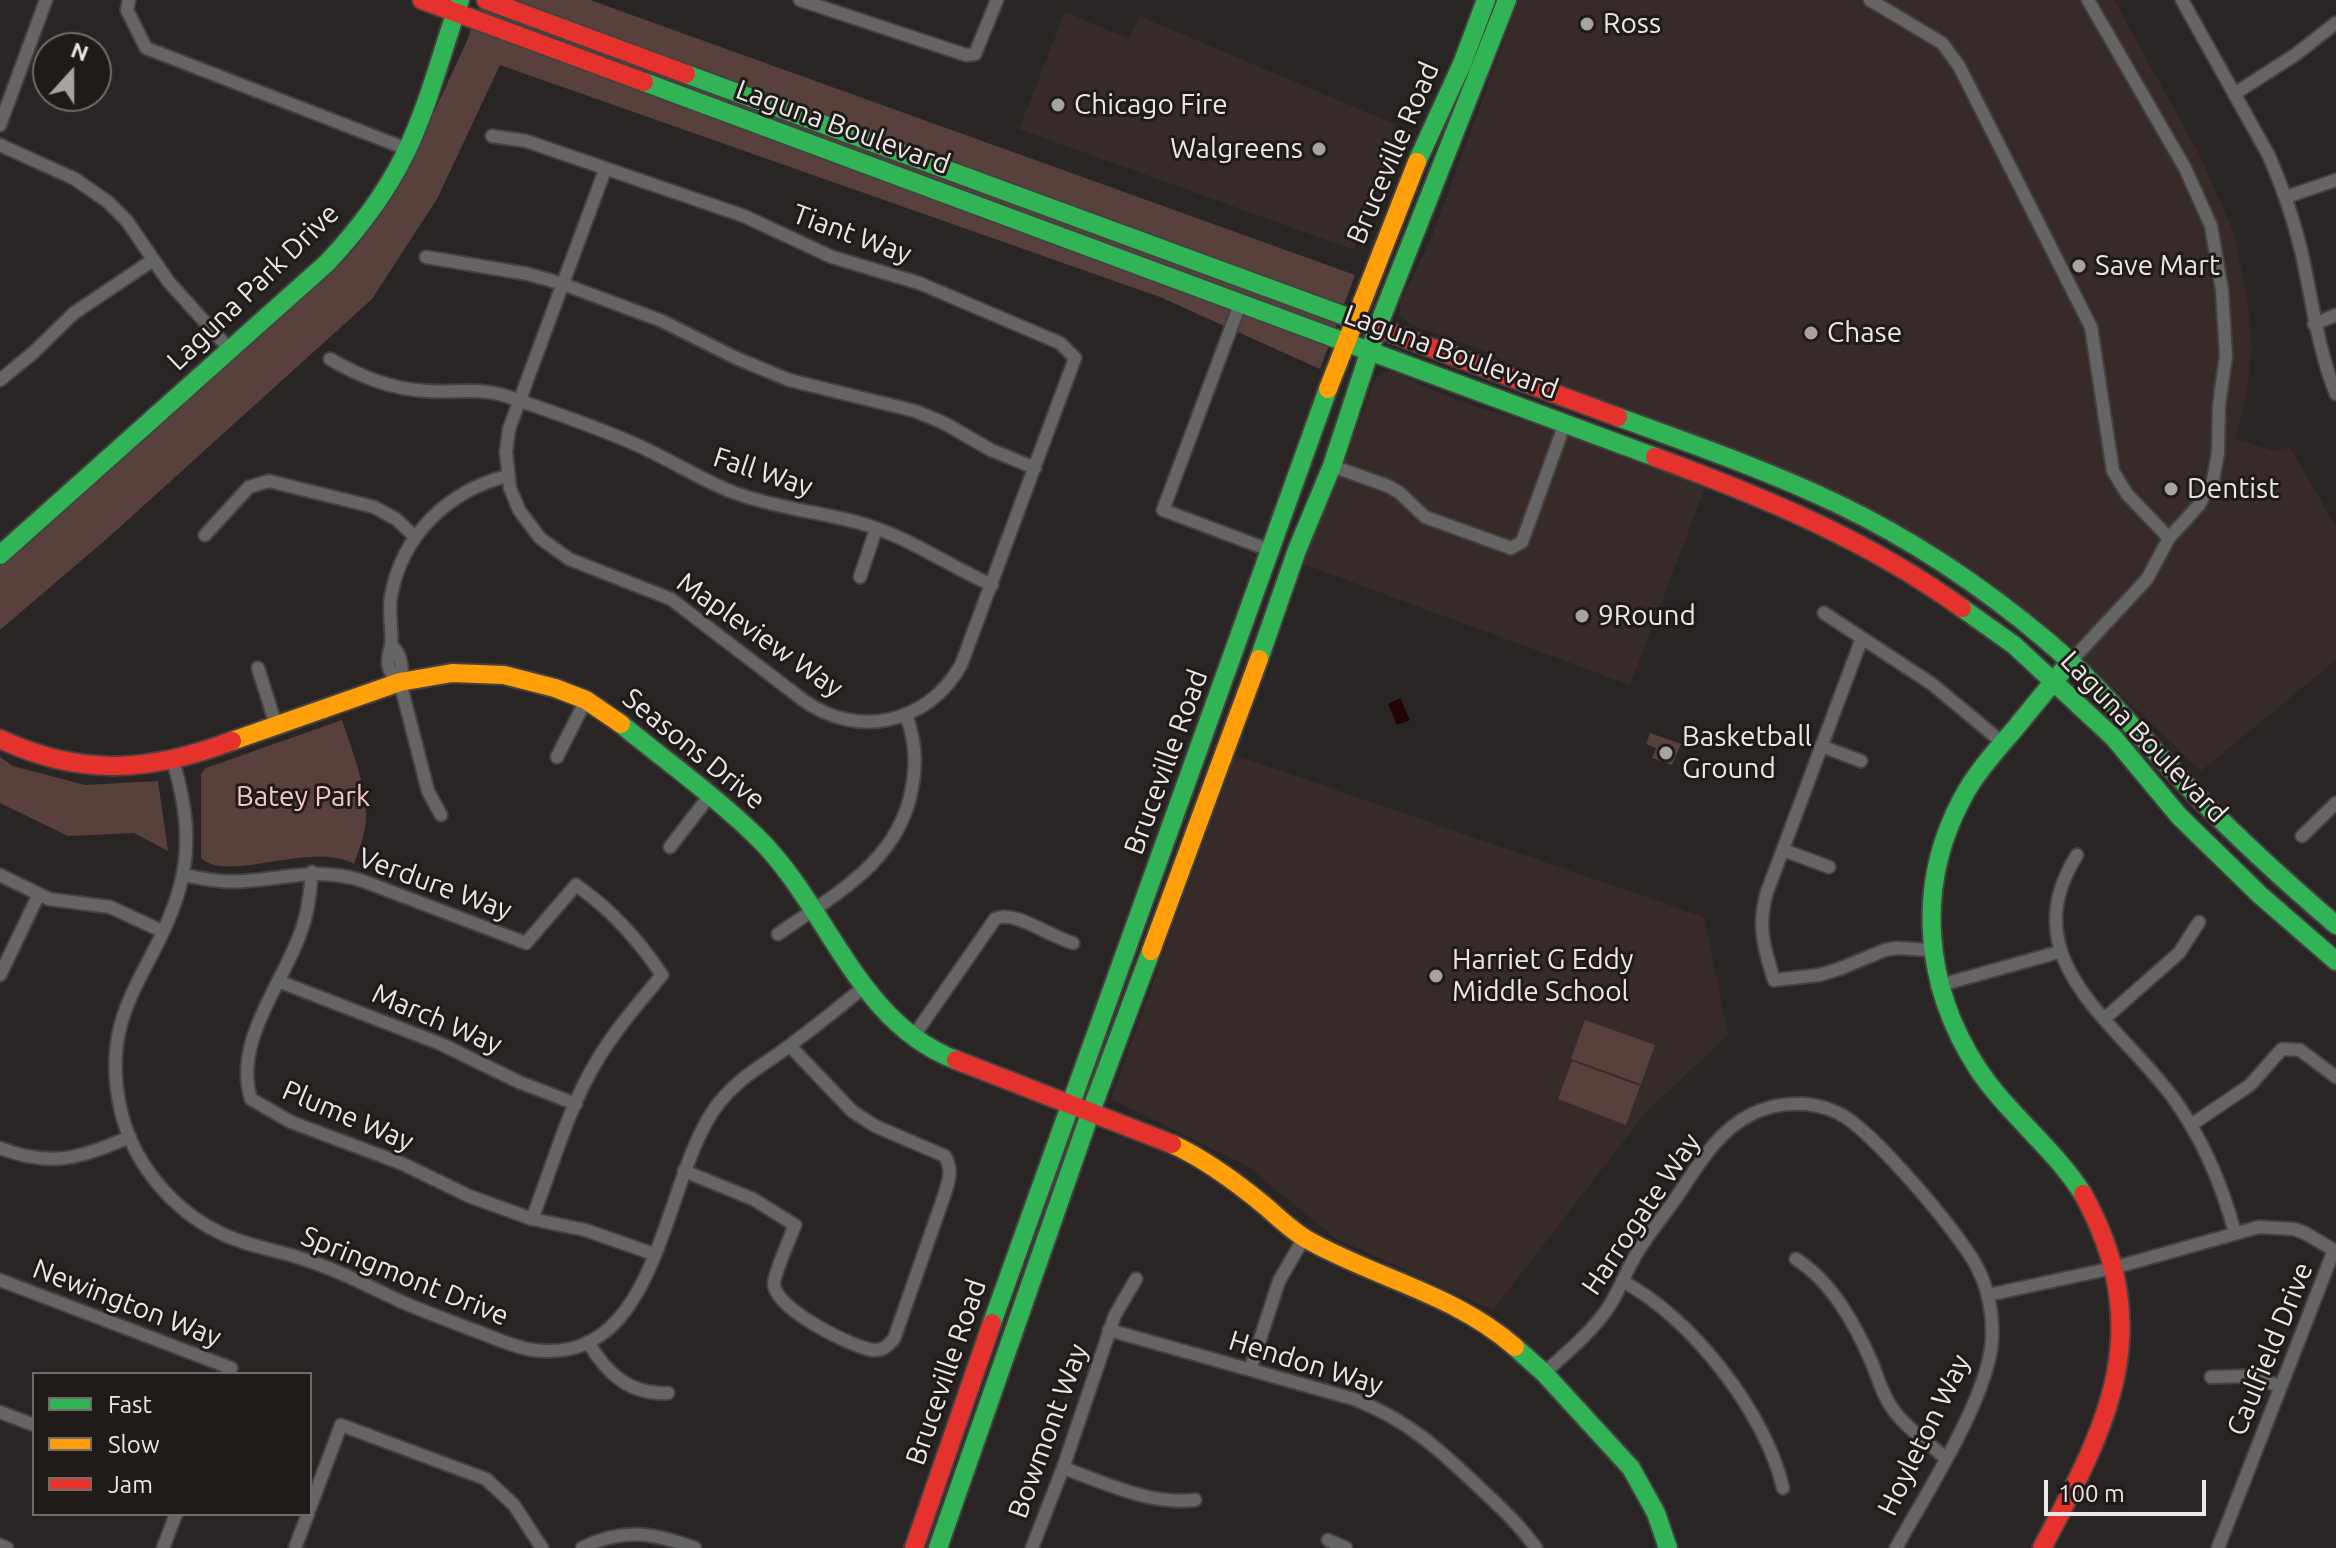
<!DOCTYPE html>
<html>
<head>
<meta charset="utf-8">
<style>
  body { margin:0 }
  #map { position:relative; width:2336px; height:1548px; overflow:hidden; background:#292524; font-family:Ubuntu,sans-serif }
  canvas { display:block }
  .legend { position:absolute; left:32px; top:1372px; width:280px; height:144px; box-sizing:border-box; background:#201a19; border:2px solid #716c6b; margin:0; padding:10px 14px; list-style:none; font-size:24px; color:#ebe7e6 }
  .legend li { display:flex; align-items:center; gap:16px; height:40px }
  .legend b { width:40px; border:2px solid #716c6b }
  .north { position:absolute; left:32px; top:32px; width:80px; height:80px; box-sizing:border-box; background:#201a19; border:2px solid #716c6b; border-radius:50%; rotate:21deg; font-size:22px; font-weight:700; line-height:32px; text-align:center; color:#ebe7e6 }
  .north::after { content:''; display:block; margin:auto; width:28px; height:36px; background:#a7a3a2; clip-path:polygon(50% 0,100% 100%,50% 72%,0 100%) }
  .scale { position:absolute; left:2044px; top:1480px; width:162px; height:36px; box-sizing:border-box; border:4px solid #ebe7e6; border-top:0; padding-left:10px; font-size:24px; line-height:28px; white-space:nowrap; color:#ebe7e6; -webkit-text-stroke:6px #201a19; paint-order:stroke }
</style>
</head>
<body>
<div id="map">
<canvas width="2336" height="1548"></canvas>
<ul class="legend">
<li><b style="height:10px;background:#30b455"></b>Fast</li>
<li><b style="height:10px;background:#ff9f0a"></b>Slow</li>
<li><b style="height:10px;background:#e5322d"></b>Jam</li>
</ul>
<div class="north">N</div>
<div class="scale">100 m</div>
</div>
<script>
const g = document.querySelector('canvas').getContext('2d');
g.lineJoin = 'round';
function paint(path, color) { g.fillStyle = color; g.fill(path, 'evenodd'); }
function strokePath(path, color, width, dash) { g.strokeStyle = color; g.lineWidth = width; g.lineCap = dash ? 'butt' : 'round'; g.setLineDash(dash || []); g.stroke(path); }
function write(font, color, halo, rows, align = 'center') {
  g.font = font + ' Ubuntu,sans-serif'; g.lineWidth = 6; g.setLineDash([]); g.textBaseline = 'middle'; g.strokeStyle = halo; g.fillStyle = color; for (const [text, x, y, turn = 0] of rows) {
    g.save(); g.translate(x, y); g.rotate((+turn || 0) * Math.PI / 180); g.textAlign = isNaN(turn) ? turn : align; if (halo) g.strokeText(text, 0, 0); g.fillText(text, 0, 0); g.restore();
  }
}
paint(new Path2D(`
  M1519,0h595l85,154 35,79 14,72 4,41 -7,54 -10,39 39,12 16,-4 46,80v133l-135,111 -146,-139 -75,-58 -122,-71 -325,-128 -51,-25 -75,-27 -7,-9v-12l32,-65z
  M1065,12l64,27 10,-23 258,109 -43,125 -335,-121z
  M1384,371l15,2 21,12 60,23 75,22 151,55 -76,200 -327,-121 46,-113 25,-71z
  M1235,755l469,162 24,118 -82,77 -153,198 -158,-72 -86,-71 -138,-68z`), '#372b2a');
paint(new Path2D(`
  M482,0h108l765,275 -35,94 -160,-72 -660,-232 -63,134 -65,100 -262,237 -110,94v-66l354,-314 49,-71 63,-136z
  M342,720c10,30 25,68 24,100 -1,15 -7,30 -12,44 -43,-24 -125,20 -153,-6v-84l5,-6z
  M1650,733l31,11 -9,21 -20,-7 4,-10 -10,-4z
  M0,757l13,9 72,19 73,-4 10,70 -34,-18 -66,3 -68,-33z
  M1585,1020l70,25 -14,39 -70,-25z
  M1572,1061l68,25 -14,39 -68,-26z`), '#58413d');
paint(new Path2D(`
  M1400,698l10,22 -13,5 -9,-21z`), '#220404');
const street = new Path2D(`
  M129,0l-2,10 19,38 261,101
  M800,0l166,55 9,-1 22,-54
  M1870,0l72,43 17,23 132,261 22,144 14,23 42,44
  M2182,0l87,156c13,30 24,61 32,94 11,48 16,97 35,144
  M2234,94l61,-39 41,-32
  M0,125l46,-125
  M492,136l34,5 218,75 88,41 87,26 141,60 15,15 -114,307c-33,59 -104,74 -158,35l-132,-101 -102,-40 -29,-21 -21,-28 -9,-22 -4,-36 3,-23 96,-259
  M0,145l75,34 33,23 19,19 41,60 63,70
  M2286,197l50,-17
  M426,257l102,17 35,10 99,37 74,37 53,22 126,31 29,12 47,27 44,18
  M1240,304l-77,206 109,41
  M2314,324l22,-9
  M330,359c31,18 61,30 97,32 27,2 52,-4 79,5 43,15 89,30 131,49 34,15 64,35 98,48 41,15 84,19 125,30 47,13 87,42 132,62
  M0,380l34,-28 40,-39 79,-53
  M1332,466l56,20 12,7 25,24 86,31 11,-6 43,-119
  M205,535l44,-48 20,-6 105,26 22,12 19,18
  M860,577l16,-48
  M1824,613l38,25 -95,254c-10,33 -3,56 7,88l45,-5 20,-6 46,-19 12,-2 33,2
  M1862,638l70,46 71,59
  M391,645c11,9 12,24 9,37l28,109 13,24
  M2071,661l76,-82 22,-41 30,-33 14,-25 5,-27 1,-48 7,-49 -4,-66 -11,-64 -26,-58 -97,-168
  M258,668l18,57
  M400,682c-15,-10 -13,-22 -9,-37 2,-10 -3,-34 0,-49 11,-61 57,-105 116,-120
  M1821,746l40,15
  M557,757l29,-57
  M173,761c13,43 19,85 6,129 -24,83 -80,118 -59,217 13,61 61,114 120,134 19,7 40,10 60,17 36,11 68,28 102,44 23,10 48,19 71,28 20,7 39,17 60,20 129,17 128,-172 185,-246 24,-30 47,-39 75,-61 24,-18 48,-37 71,-56
  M2302,836l34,-33
  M670,847l40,-52
  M1783,850l46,17
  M2077,855c-67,106 42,168 97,244 29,41 48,85 61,134
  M312,872c-2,21 -4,42 -12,62 -18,51 -67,108 -49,165l40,23 112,42 66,32 63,23 53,11 69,24
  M0,875l49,24 61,8 52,24
  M183,875c21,4 41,8 62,6 44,-3 73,-14 118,0l163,62 50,-58c36,25 62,54 86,90 -24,29 -48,56 -67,89 -28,47 -43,104 -63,155
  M778,934c56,-39 121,-72 134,-146 5,-24 3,-49 -6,-73
  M0,975l39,-81
  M278,981l163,63 78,38 57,22
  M1937,986l122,-34
  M2104,1019l75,-66 20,-31
  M913,1037l82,-118c19,-10 55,18 78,24
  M2191,1125l59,-40 32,-36 18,1 36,27
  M0,1148c53,20 79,10 130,-11
  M684,1171l69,28 42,26c-4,10 -21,50 -21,58 -1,25 77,64 99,67 10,1 14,-4 21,-11l50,-143c5,-16 9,-25 1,-40l-70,-30 -23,-15 -62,-65
  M1796,1259c36,23 59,65 76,104 6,15 10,31 20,45 14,21 36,33 54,51
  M0,1280l231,88 -3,6
  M1622,1281c68,35 144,132 161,207
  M1988,1295l125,-27 146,-41 35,2 11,4 29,17 -116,298
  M1109,1330l245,69c54,21 86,51 127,90 19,18 39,36 55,59
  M588,1342c19,32 42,53 80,51
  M1250,1370l29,-89 25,-43
  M1544,1373c22,-20 47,-40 64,-65 10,-15 16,-32 25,-48 10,-19 25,-37 38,-55 23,-32 43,-72 79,-90 27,-14 61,-15 88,-2 32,14 125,124 140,156 11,22 15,47 14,71 -4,59 -67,155 -96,208
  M2211,1377l37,-1 32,10
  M0,1412l34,13
  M1063,1468c43,15 86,37 132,32
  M310,1508l31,-83 145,54 28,26 28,43
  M1328,1540l18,8
  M0,1545l7,3
  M163,1548l13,-34
  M295,1548l13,-34
  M582,1548c40,-21 73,-15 113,0
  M1032,1548l31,-80 52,-153 21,-36`);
const fast = new Path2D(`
  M686,74l697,256
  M644,82l1011,375
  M1417,162l45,-98 24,-64
  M1618,417c74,27 149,53 220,87 75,36 145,83 208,136 55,46 98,102 148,153 45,46 93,90 142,132
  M0,555l327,-292c31,-33 59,-69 79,-111 23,-48 36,-101 54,-152
  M1962,608l52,37 100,93 65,78 81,79 76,66
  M1259,659l38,-109 35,-84 45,-137 130,-329
  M2071,661c-20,23 -39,47 -58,70 -18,21 -38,43 -51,68 -47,88 -38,187 16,270 30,45 75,78 105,125
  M621,724c45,37 94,72 136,113 71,69 100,186 199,223
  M992,1323l336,-934
  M1515,1347l29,26 87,95 25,45 12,35
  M938,1548l153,-437 60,-160`);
const slow = new Path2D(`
  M1328,389l89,-227
  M232,741l168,-59 52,-9 52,2 51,13 31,12 35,24
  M1151,951l108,-292
  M1172,1144c33,15 64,38 92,61 14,12 28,26 44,35 67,38 147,54 207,107`);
const jam = new Path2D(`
  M422,0l222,82
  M486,0l200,74
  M1383,330l235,87
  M1655,457c108,40 213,83 307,151
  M0,739c81,38 150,33 232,2
  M956,1060l216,84
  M914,1548l78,-225
  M2042,1548c66,-124 116,-217 41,-354`);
strokePath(street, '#454141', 16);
strokePath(fast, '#454141', 22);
strokePath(slow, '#454141', 22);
strokePath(jam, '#454141', 22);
strokePath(street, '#666464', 12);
strokePath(fast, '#30b455', 18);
strokePath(slow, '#ff9f0a', 18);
strokePath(jam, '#e5322d', 18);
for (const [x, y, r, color] of [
  [1587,24,8,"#a7a3a2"],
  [1058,105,8,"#a7a3a2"],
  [1319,149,8,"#a7a3a2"],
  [2079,266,8,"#a7a3a2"],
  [1811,333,8,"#a7a3a2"],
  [2171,489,8,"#a7a3a2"],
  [1582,616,8,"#a7a3a2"],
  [1666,753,8,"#a7a3a2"],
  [1436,976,8,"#a7a3a2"]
]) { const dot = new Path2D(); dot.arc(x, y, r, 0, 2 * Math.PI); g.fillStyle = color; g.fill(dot); strokePath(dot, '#201a19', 3); }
write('28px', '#ebe7e6', '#201a19', [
  ["Ross",1603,24],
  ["Chicago Fire",1074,105],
  ["Walgreens",1303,149,"right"],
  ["Save Mart",2095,266],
  ["Chase",1827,333],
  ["Dentist",2187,489],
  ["9Round",1598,616],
  ["Basketball",1682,737],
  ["Ground",1682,769],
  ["Harriet G Eddy",1452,960],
  ["Middle School",1452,992]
], 'left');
write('28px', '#ebe7e6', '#201a19', [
  ["Laguna Boulevard",843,127,20],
  ["Bruceville Road",1393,153,-67],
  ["Tiant Way",852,234,20],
  ["Laguna Park Drive",253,287,-44],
  ["Laguna Boulevard",1451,352,20],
  ["Fall Way",763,472,18],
  ["Mapleview Way",760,635,35],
  ["Laguna Boulevard",2144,737,46],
  ["Seasons Drive",694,749,39],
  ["Bruceville Road",1166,762,-70],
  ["Verdure Way",435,884,20],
  ["March Way",437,1019,23],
  ["Plume Way",348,1116,23],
  ["Harrogate Way",1641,1214,-56],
  ["Springmont Drive",405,1276,22],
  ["Newington Way",127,1303,21],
  ["Caulfield Drive",2270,1349,-68],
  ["Hendon Way",1306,1363,17],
  ["Bruceville Road",946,1372,-71],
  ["Bowmont Way",1048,1431,-70],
  ["Hoyleton Way",1924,1435,-64]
]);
write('28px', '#f8c9c3', '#201a19', [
  ["Batey Park",303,797]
]);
</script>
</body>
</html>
